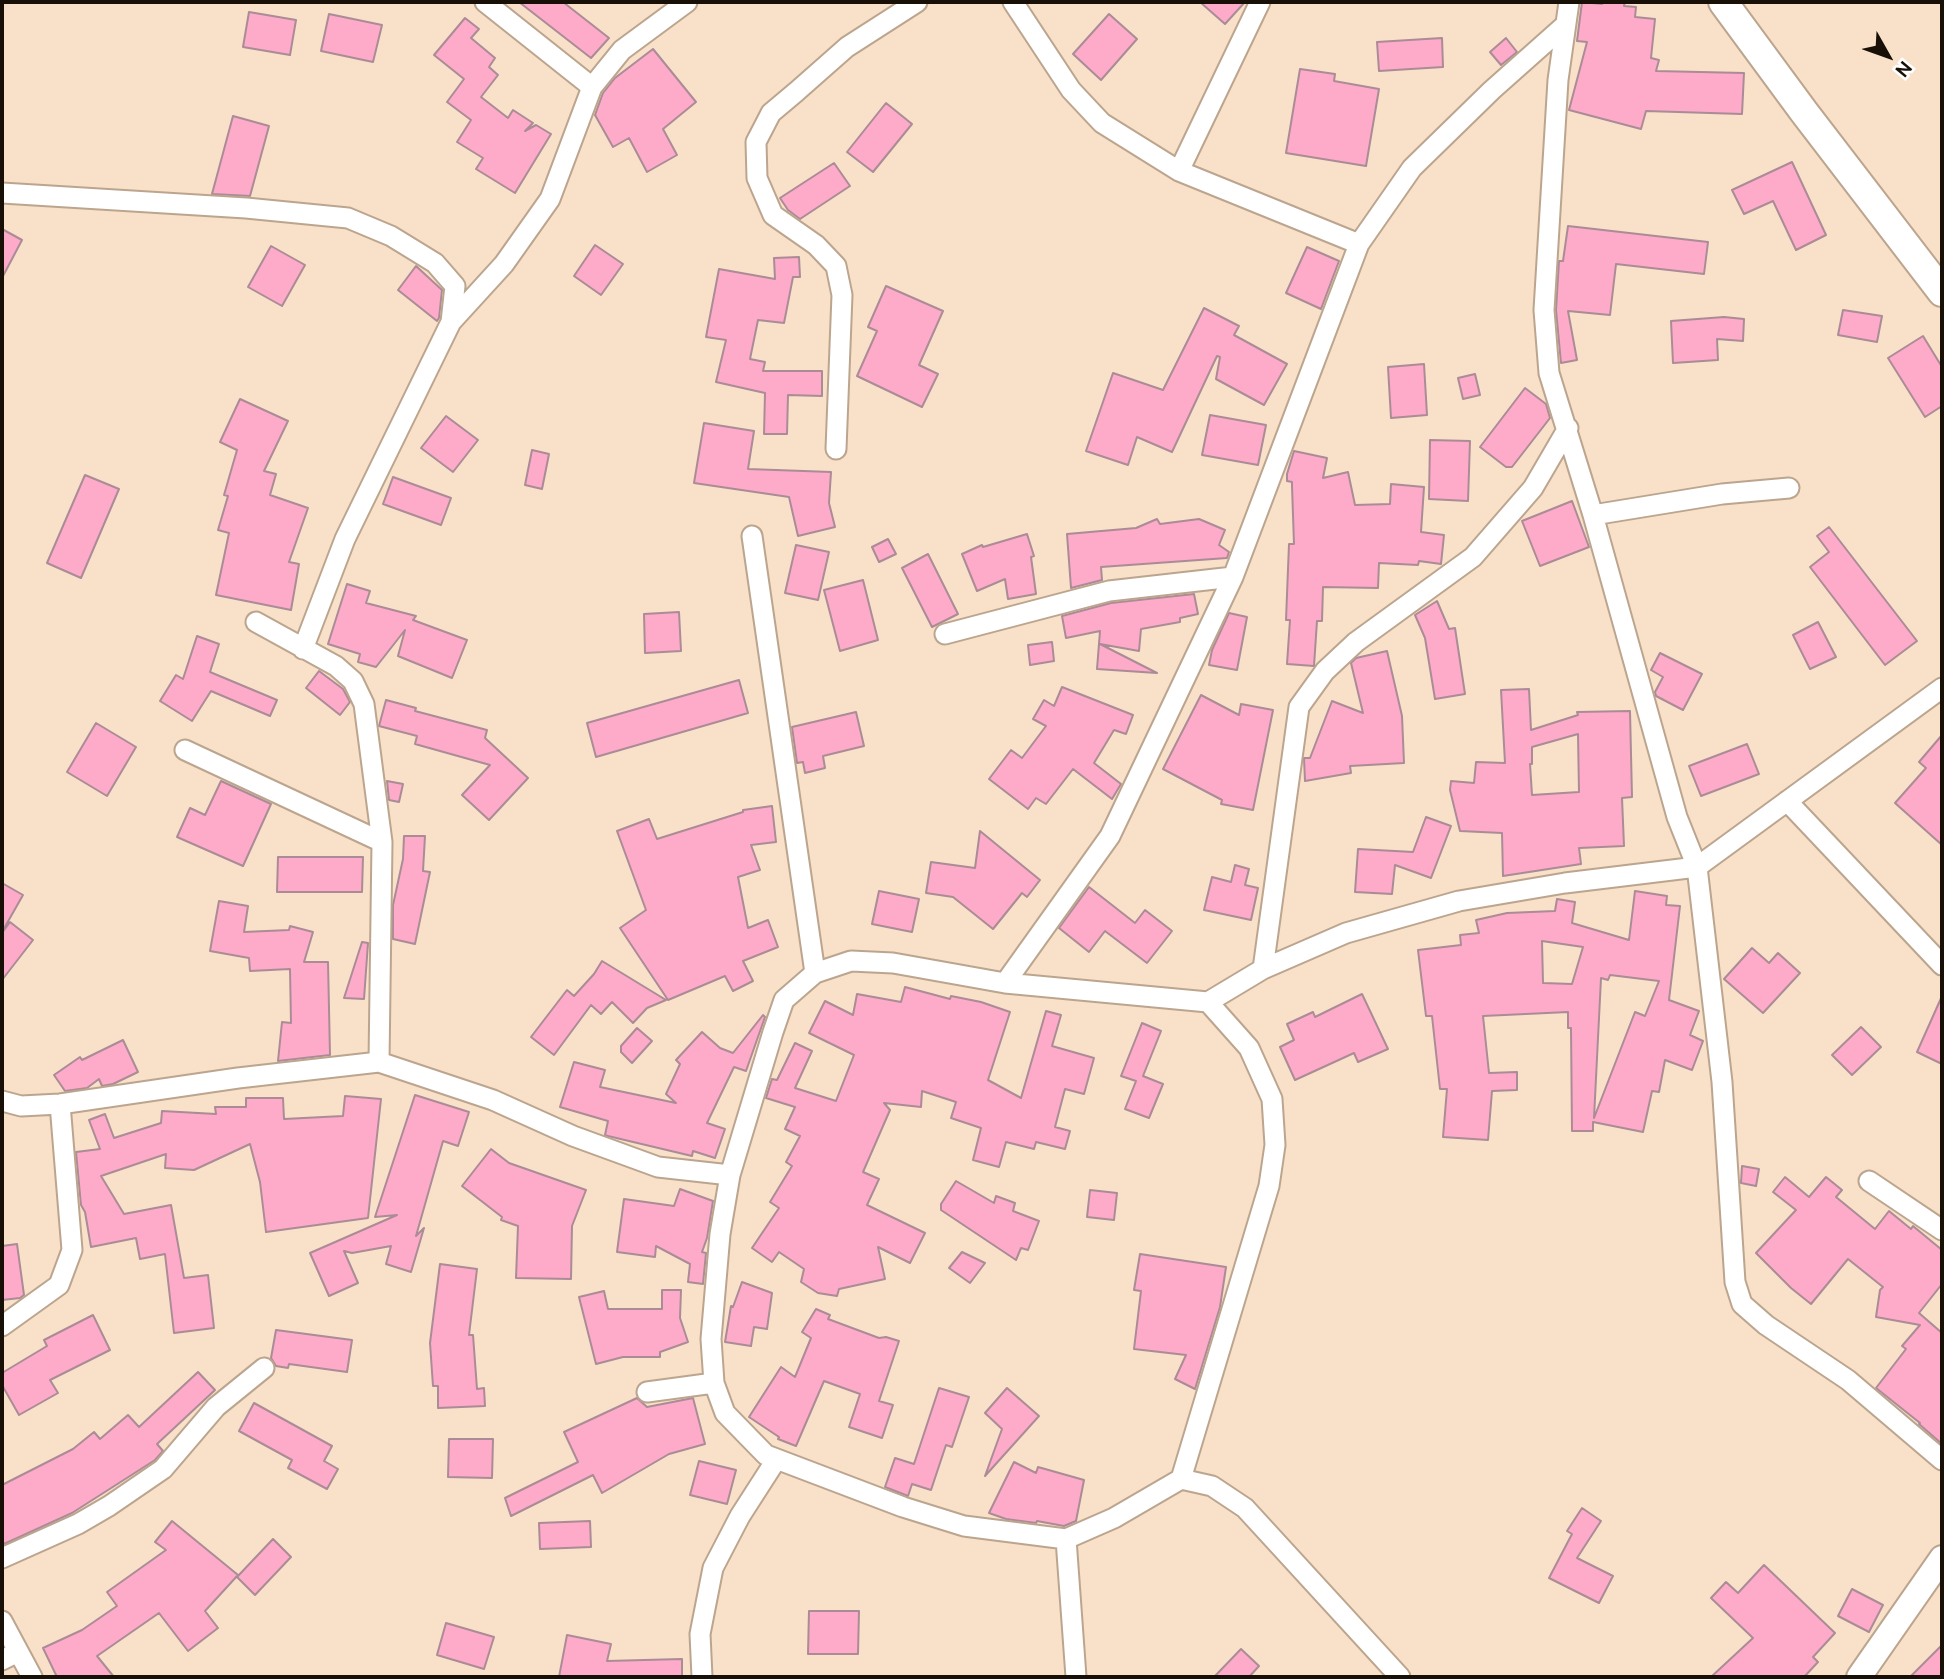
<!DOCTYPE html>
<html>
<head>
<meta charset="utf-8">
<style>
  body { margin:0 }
  #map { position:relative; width:1944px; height:1679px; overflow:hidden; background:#f9e0c8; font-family:Ubuntu,sans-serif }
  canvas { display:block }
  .frame { position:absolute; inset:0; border:4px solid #180f07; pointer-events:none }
  .north { position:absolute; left:1853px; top:21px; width:70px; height:70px; -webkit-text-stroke:5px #fff; paint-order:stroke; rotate:130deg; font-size:19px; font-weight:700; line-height:28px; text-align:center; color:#180f07 }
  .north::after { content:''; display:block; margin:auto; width:24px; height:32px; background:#180f07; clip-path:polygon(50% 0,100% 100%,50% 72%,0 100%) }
</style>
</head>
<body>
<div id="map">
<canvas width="1944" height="1679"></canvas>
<div class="frame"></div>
<div class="north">N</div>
</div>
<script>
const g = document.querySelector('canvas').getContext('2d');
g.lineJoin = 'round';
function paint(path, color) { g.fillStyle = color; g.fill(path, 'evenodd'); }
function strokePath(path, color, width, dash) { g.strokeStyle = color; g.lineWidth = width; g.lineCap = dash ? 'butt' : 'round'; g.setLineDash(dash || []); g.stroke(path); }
const building = new Path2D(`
  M519,2h44l46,36 -18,20z
  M1200,2h45l-20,22z
  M1582,2l20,2 1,-2h22l-1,4 12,1 -1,10 20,2 -4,39 8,2 -3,11 88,2 -2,41 -96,-3 -5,18 -72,-19 18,-68 -10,-1z
  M249,12l47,8 -6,35 -47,-8z
  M329,14l53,11 -9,37 -52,-11z
  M1109,14l28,25 -36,41 -28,-26z
  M465,18l14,11 -8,9 24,20 -6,9 9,8 -17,22 27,21 5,-8 20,13 -8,8 11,-6 15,9 -36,59 -39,-24 7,-11 -26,-16 14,-22 -24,-18 17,-23 -30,-24z
  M1442,38l1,29 -64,4 -2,-29z
  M1506,38l11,14 -16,13 -11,-13z
  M653,49l43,53 -33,27 14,26 -30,17 -18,-34 -16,9 -18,-32 8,-22 12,-15z
  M1300,69l35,5 -1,7 45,8 -13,77 -80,-13z
  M886,103l26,21 -39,48 -26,-20z
  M233,116l36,10 -19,70 -38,-2z
  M1792,162l34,73 -30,15 -23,-49 -29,13 -12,-24z
  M834,163l16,23 -50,33 -12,-9 -8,-12z
  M1568,226l140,16 -4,32 -88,-10 -6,51 -42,-4 9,49 -16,3 -5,-53 3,-49h4z
  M2,229l20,11 -20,38z
  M595,245l28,19 -22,31 -27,-19z
  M271,246l34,19 -23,41 -34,-19z
  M1307,247l32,14 -18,48 -35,-16z
  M799,257l1,20h-7l-9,46 -26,-3 -8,39 15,3 -2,9h59v25l-34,-1 -1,39h-23l1,-41 -49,-11 10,-42 -20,-3 13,-68 56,10 -1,-21z
  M416,266l26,24 -3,28 -2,3 -39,-31z
  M886,286l57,25 -24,54 19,9 -16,33 -65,-31 20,-45 -9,-4z
  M1204,308l35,18 -5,9 53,29 -23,41 -48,-26 4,-22 -3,-1 -45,96 -35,-15 -9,28 -42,-14 27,-78 50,17z
  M1843,310l39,6 -5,26 -39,-7z
  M1724,317l20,2 -1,22 -26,-2 1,21 -45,3 -2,-42z
  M1923,336l19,31v39l-17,11 -37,-59z
  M1424,364l3,51 -36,3 -3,-51z
  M1475,374l5,21 -17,4 -5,-21z
  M1525,388l21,16 4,14 -38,49h-6l-26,-20z
  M240,399l48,22 -24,50 12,3 -6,21 38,13 -19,54 10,2 -8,46 -75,-15 13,-62 -11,-3 10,-34 -4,-1 13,-45 -17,-8z
  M1210,415l56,10 -8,40 -56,-10z
  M446,416l32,24 -25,32 -32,-24z
  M704,423l50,8 -6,38 83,3 -2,31 6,24 -37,9 -9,-39 -95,-14z
  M1430,440l40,1 -2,60 -39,-2z
  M532,450l17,4 -7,35 -17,-4z
  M1294,451l33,7 -4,20 25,-6 7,33 35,-1 1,-20 33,3 -3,45 23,3 -3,29 -22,-3 -1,4 -39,-2 -1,25 -55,-1 -1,34h-5l-3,45 -27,-2 3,-44h-4l3,-76h5l-2,-58v-4l-5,-1v-7z
  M85,475l34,14 -38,89 -34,-15z
  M393,477l58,21 -10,27 -58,-21z
  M1572,501l17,46 -49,19 -18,-45z
  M1157,519l3,5 39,-5 26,11 -6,15 10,7 -2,6 -126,9 1,13 -31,8 -4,-54 69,-6z
  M1829,527l88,114 -32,24 -75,-98 19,-15 -12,-16z
  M1027,534l7,22 -3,1 5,37 -28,5 -3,-20 -28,12 -15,-37 20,-9 1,2z
  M888,539l8,15 -17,8 -7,-15z
  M796,545l33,7 -11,48 -33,-7z
  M928,554l30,60 -26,13 -30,-59z
  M863,580l15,60 -38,11 -16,-61z
  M347,584l23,7 -4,12 50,13 -3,4 54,20 -15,38 -54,-22 7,-26 -29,37 -18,-5 2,-8 -32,-10z
  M1194,594l4,20 -18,4v4l-39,7 -2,22 -39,-7 57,29 -60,-4 3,-38 -34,7 -4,-22 49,-13z
  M1437,601l12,28 6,-1 10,66 -30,5 -10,-61 -10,-23z
  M679,612l2,39 -36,2 -1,-39z
  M1229,613l18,4 -10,53 -28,-5 3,-15z
  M1818,622l18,35 -26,12 -17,-34z
  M197,636l22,8 -9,28 67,28 -7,16 -59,-25 -19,30 -32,-20 16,-26 7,4z
  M1052,642l2,19 -24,4 -2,-20z
  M1387,651l15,65 2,47 -54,3 1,7 -46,8 -1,-23h6l22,-57 31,12 -12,-50 5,-5z
  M1660,653l42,21 -19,36 -27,-14 -1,-4 8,-15 -12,-7z
  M319,671l24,18 7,13 -10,13 -34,-27z
  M739,680l9,33 -152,44 -9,-34z
  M1062,687l71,28 -7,19 -12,-4 -20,33 27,21 -9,15 -39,-30 -27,35 -10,-6 -8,11 -39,-30 22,-29 11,8 24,-32 -13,-7 11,-19 10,6z
  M1529,689l2,41 47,-15 -1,-3 53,-1 2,86 -10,1 2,48 -45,2 2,16 -78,12 -1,-43 -42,-2 -10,-41 1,-9 23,2 2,-21 29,1 -4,-73zM1578,734l1,58 -47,3 -2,-31h2v-17z
  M1201,695l38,20 2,-11 32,6 -20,100 -32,-6 1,-4 -59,-31z
  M386,700l30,8 -1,3 72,19 -2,8 43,40 -39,42 -27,-25 28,-30 -75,-21 2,-8 -38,-10z
  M856,712l8,34 -41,10 2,12 -20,5 -2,-11 -6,1 -5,-36z
  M96,723l40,24 -29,49 -40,-24z
  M1942,735v110l-47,-42 31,-35 -7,-6z
  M1747,744l12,30 -58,22 -12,-30z
  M221,781l50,23 -28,62 -66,-29 13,-29 15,7z
  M387,781l16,3 -4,18 -10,-2z
  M772,806l4,36 -25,3 9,25 -22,7 10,51 20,-8 10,27 -35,14 10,20 -20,10 -8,-15 -57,24 -48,-72 26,-18 -29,-79 32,-12 8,20 86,-27v-2z
  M1426,817l25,9 -20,52 -36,-13 -3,29 -37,-2 3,-43 55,3z
  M980,831l60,49 -13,17 -5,-4 -29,36 -40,-32 -27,-4 5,-31 44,6z
  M404,836h21l-2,35 7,1 -15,72 -22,-5v-34l10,-46z
  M278,857h85l-1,35h-85z
  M1235,865l14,4 -4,16 13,3 -7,32 -47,-10 8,-33 19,5z
  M2,883l21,12 -21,37z
  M1089,887l46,36 10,-13 27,21 -25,32 -42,-32 -16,21 -30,-24z
  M879,891l40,8 -7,33 -40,-8z
  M1635,891l32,5 -1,9 14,1 -11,94 30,11 -9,24 13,6 -11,29 -27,-10 -6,32 -7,-1 -9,41 -50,-10v9h-21l-1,-103h-3v-16l-85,4 6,57 28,-1v18l-25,1 -4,49 -45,-3 4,-48h-7l-8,-73h-6l-8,-66 43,-5 -1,-10 19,-2 -3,-13 31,-7 48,-2 2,-12 18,3 -3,21 57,17zM1542,941l41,6 -11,37 -29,-1zM1610,975l49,6 -14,35 -10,-4 -41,106 7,-140 7,2z
  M219,901l29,5 -4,26 45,-2 1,-4 23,6 -9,30h24l2,93 -52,6 4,-39 9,1 -1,-54 -40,2 -1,-13 -39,-7z
  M10,922l23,18 -31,40v-47z
  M362,942l6,1 -4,56 -20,-1z
  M1752,948l17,15 9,-10 22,20 -37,40 -39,-34z
  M602,961l64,39 -19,8 -14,15 -21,-21 -11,12 -10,-9 -37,50 -23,-18 36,-47 7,6 20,-22z
  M905,987l45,12 1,-3 30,6 29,10 -22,68 33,18 25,-87 15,4 -9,31 42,12 -10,36 -19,-5 -10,38 15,4 -5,18 -29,-7 -2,7 -28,-7 -7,25 -26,-7 8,-32 -30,-10 5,-16 -34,-11 -1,16 -37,-4 6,7 -27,62 16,7 -12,26 58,28 -15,30 -32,-16 7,32 -46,10 -2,7 -19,-3 -17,-11 3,-13 -25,-17 -7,10 -20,-14 27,-40 -9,-6 22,-36 -6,-4 14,-26 -15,-7 10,-22 -29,-9 6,-19 5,1 18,-37 17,8 -17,37 41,13 18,-46 -45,-22 16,-32 28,14 4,-21 44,8z
  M1362,994l26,55 -30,13 -4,-9 -59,27 -15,-33 14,-7 -7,-16 26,-12 2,5z
  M1942,996v68l-25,-12z
  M763,1015l2,2 -19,54 -12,-4 -27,56 18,6 -10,29 -22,-7 -1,5 -84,-20 -3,-1 3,-14 -48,-14 14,-45 31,8 -5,17 76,16 -10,-9 14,-30 -4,-4 26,-28 18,16 13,5z
  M1142,1023l19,8 -18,45 20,8 -14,34 -24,-9 11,-28 -15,-5z
  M1861,1027l20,20 -29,28 -20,-20z
  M637,1028l15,13 -20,22 -11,-11v-6z
  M123,1040l15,32 -25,12 -11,2 -3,-7 -12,9 -22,3 -11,-16 26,-18 2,3z
  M415,1095l54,17 -11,34 -15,-5 -27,95 8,-8 -13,44 -25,-8 5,-18 -39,7 -8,-2 14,32 -29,13 -19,-43 87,-38 -22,2z
  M345,1096l36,3 -13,119 -102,14 -6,-50 -10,-38 -56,26 -29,-2 1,-14 -65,22 23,38 47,-9 13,73 24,-3 6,53 -40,5 -9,-79 -25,5 -4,-21 -45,9 -6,-35 -4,-7 -5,-53 24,-3 -11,-29 16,-6 9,24 47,-15 1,-12 54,3 -1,-7h31v-9h37l1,21 59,-3z
  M491,1149l18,14 77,27 -14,36 -1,53 -55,-1 2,-52 -17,-6 1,-3 -40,-31z
  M1742,1166l17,3 -3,17 -15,-3z
  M1785,1177l24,20 17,-20 16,13 -6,7 39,32 14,-18 22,18 2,-3 29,24v34l-23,29 23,20v111l-23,-20 1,-1 -44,-35 30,-39 -4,-3 18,-21 -44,-8 4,-27 3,-3 -35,-28 -37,45 -20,-16 -35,-35 40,-43 -23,-18z
  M956,1181l38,22 2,-7 19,7 -2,8 26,10 -11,29 -7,-2 -5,12 -75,-50v-6z
  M680,1189l33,12 -6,37 -5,14 4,1 -3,31 -15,-2 2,-18 -34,-18 -1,11 -38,-5 7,-53 50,7z
  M1090,1190l27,3 -3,27 -27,-3z
  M17,1244l7,51 -4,3 -18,2v-54z
  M962,1252l23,11 -15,20 -21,-15z
  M1140,1254l86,13 -6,40 -25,82 -20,-10 11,-24 -52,-6 7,-58 -7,-1z
  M440,1264l37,5 -8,66h4l4,54 7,-1 1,18 -47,2v-22h-5l-3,-43z
  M742,1282l30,11 -5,36 -13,-2 -3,19 -26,-4 6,-36 2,1z
  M662,1290h19l-1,28 8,24 -28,10v5h-37l-27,7 -17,-67 25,-6 4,18h54z
  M816,1309l14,6 -2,4 51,19 7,-1 13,4 -20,60 14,4 -11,33 -33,-11 11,-33 -36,-13 -28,65 -18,-7 1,-2 -30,-20 32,-50 14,10 16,-39 -9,-6z
  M93,1315l17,35 -60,30 8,13 -39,22 -17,-30v-12l45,-27 -3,-6z
  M276,1330l76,10 -5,32 -58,-8 -1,4 -12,-2 -5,-8z
  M198,1372l17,18 -58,54 6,7 -8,9 -83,53 -68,31 -2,-5v-54l71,-36 21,-17 6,7 28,-24 11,12z
  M939,1388l30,9 -17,50 -6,-2 -15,45 -19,-6 -4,12 -23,-9 10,-29 19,6z
  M1007,1388l32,28 -54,60 17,-47 -17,-16z
  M637,1398l10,9 46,-9 12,46 -36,10 -67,39 -9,-18 -82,41 -6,-18 73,-36 -14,-30z
  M254,1403l78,43 -8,15 14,8 -11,20 -39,-21 4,-8 -53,-29z
  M449,1439h44l-1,39 -44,-1z
  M699,1461l37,9 -9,34 -37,-9z
  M1014,1462l22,11 2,-6 46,13 -8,41 -12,5 -27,-5 -1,2 -30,-4 -17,-6z
  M1582,1508l19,13 -24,37 36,18 -14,27 -50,-25 23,-44 -5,-3z
  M172,1521l66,54 -33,36 13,17 -30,23 -29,-38 -62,43 17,21h-57l-14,-29 39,-18 35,-24 -10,-14 59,-42 -11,-8z
  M590,1521l1,26 -51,2 -1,-26z
  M273,1539l18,18 -36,38 -18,-18z
  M1764,1565l71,68 -22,24 5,5 -14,15h-93l42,-39 -42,-40 15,-16 12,11z
  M1852,1589l31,16 -14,27 -31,-16z
  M809,1611h50l-1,43h-50z
  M446,1623l48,14 -10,32 -47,-14z
  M567,1635l44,9 -4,17 75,-2v18h-123z
  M1942,1645v32h-32z
  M1241,1649l18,17 -10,11h-35z`);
paint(building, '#feabca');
strokePath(building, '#ab8b96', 2);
const minor = new Path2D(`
  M485,2l107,85
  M1013,2l58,88 31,33 77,48 180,73
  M1569,2l-11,78 -14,230 5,63 44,142 84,302 20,50 25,215 13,200 7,22 24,21 82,55 94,80
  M1179,171l81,-169
  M2,193l244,15 102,10 43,18 44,27 20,23 -4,36 -106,217 -42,110
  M451,322l53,-58 46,-65 42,-112 30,-37 65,-48
  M836,449l6,-154 -6,-29 -20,-21 -43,-30 -16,-37 -1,-36 15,-29 25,-21 51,-45 70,-45
  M1593,515l129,-21 67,-6
  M752,536l63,437
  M256,622l80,44 17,15 11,23 18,138 -3,220
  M945,634l164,-43 124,-14
  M185,750l197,92
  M1787,801l155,164
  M1263,969l36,-262 26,-36 31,-29 117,-85 60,-69 35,-60
  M1005,983l105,-147 123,-259 126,-333 53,-76 80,-78 72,-64
  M1208,1002l55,-33 83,-36 113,-32 106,-18 132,-16 245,-179
  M2,1101l19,5 39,-2 178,-26 141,-16 114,38 80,36 85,31 72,8
  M1869,1181l73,49
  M2,1326l57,-41 13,-35 -12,-146
  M647,1392l67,-9
  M1181,1479l88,-293 6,-41 -3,-46 -23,-51 -41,-46 -203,-19 -112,-20 -42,-2 -36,12 -31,27 -11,32 -43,143 -10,59 -9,105 3,44 11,30 41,42 137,52 61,19 102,13 48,-21 67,-39 31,7 33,22 155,169
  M1066,1539l10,138
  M2,1558l76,-34 31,-18 54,-37 53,-62 48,-39
  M2,1621l30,56
  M2,1660l16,-8
  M702,1677l-2,-43 13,-66 27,-52 36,-56`);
const tertiary = new Path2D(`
  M1859,1677l83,-119`);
const secondary = new Path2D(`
  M1723,2l81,110 138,180`);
strokePath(minor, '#bca58e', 23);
strokePath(tertiary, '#bca58e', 28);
strokePath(secondary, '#bca58e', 32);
strokePath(minor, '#fff', 19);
strokePath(tertiary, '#fff', 24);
strokePath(secondary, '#fff', 28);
</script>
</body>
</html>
